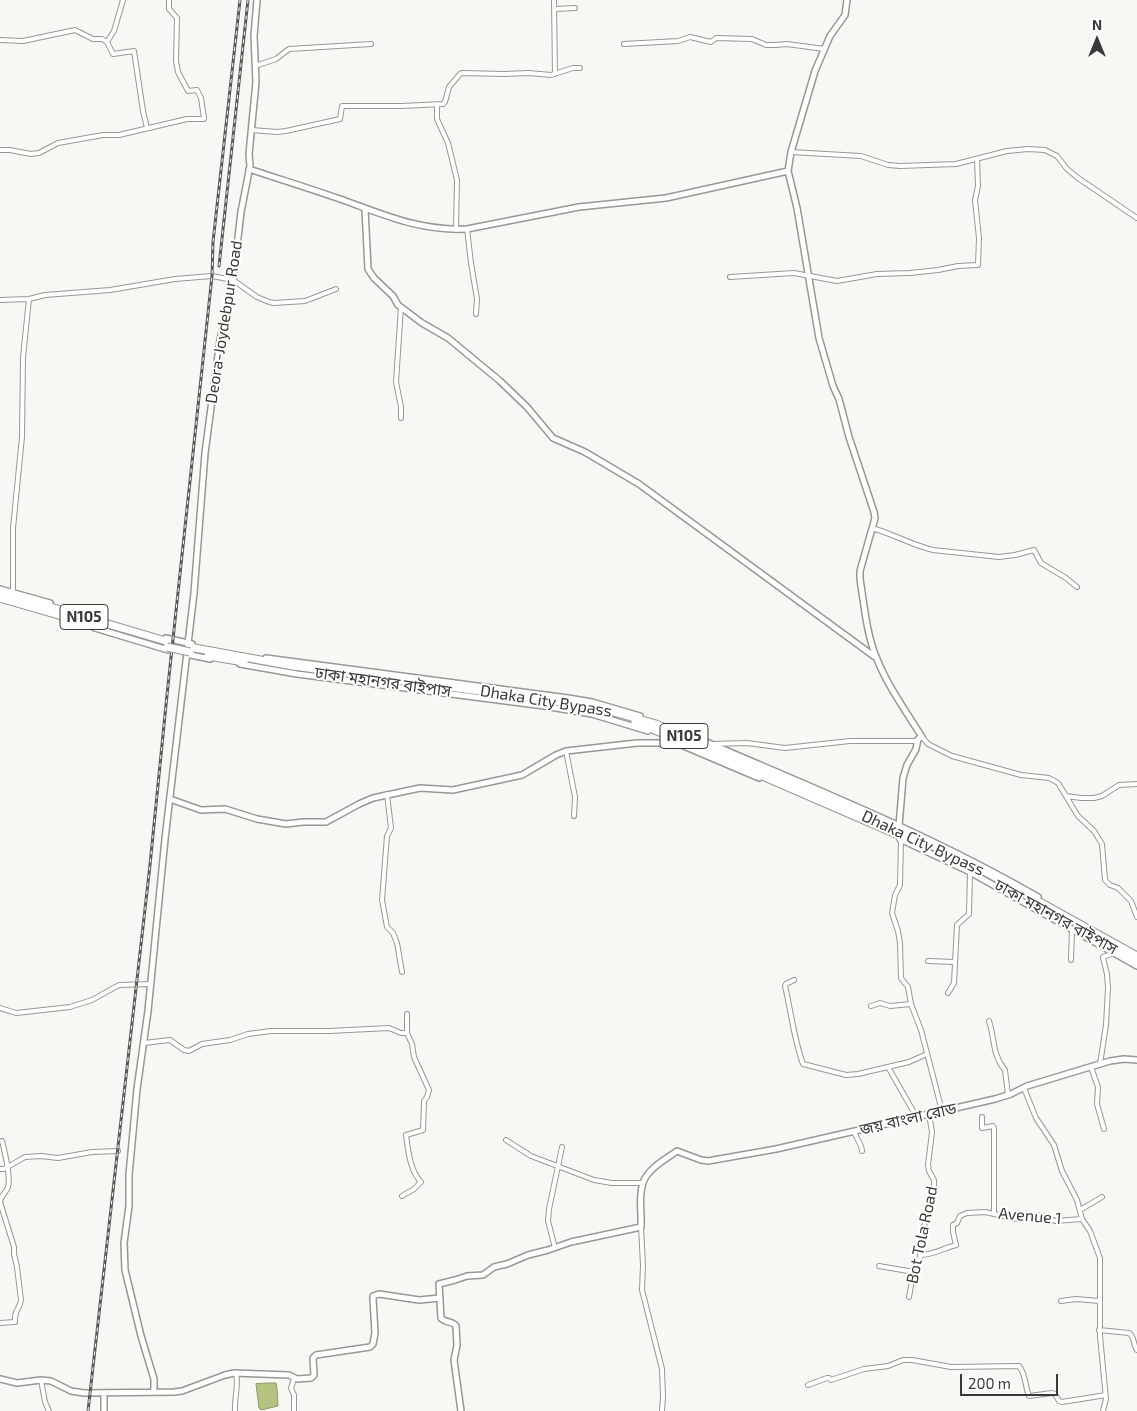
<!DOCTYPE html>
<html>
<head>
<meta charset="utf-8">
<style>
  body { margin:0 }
  #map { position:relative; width:1137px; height:1411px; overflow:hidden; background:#f9f7f4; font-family:"Exo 2",sans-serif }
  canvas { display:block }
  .north { position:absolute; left:1072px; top:15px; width:50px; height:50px; -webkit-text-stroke:4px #fff; paint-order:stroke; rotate:0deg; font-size:14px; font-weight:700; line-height:20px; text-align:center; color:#393938 }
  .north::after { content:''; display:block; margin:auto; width:18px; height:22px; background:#393938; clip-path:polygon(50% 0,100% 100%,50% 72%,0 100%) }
  .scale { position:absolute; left:960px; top:1374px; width:98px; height:22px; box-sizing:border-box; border:2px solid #393938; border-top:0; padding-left:6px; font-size:15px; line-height:18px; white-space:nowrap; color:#393938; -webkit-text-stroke:4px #fff; paint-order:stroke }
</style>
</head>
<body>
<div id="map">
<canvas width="1137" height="1411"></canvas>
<div class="north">N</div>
<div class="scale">200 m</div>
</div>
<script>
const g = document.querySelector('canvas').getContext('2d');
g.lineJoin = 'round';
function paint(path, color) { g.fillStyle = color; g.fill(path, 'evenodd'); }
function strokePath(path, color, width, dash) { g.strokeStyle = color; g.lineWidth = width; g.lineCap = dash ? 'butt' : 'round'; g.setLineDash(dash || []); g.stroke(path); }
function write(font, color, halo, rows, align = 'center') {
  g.font = font + ' "Exo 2","Noto Sans Bengali",sans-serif'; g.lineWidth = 4; g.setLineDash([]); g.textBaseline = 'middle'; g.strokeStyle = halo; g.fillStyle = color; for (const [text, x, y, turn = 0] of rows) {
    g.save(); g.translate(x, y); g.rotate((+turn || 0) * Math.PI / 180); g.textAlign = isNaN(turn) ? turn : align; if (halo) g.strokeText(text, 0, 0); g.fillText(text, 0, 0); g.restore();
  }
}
const water = new Path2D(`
  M268,1383h8l1,5 1,18 -17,4 -2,-2 -3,-24z`);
paint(water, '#b4c37f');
strokePath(water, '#8f9a6a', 1);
const street = new Path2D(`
  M169,0v9l8,9 -1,43 2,11 10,19 9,-1 4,8 3,20
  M554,0l1,74
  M555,9l20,-1
  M0,40l23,1 52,-11 18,9h9l5,3 6,12 21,-3 9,60 4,17
  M107,42l7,-11 9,-31
  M624,44l54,-3 12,-4 21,5 5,-4 36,1 14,6h9l12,-1 37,5
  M255,66l21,-7 13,-10 82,-5
  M437,105v14l11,24 9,37 -1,50
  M251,130l26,2 9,-1 54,-12 2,-13h60l41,-2 2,-2 4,-15 11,-13 2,-1 42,1 25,-1 22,2 22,-7h7
  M0,150h10l21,4 8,-1 19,-10 45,-8h16l68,-16h17
  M791,152l70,4 27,9 12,1 56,-2 51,-13 21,-2 17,1 12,6 10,13 11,9 59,40
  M467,229l4,34 6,36 -1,15
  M730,277l64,-4 43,8 40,-7 33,-1 28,-3 20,-4 20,-1 1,-27 -4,-38 3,-14 -1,-27
  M0,300l29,-1 16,-4 65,-5 65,-11 37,-3 21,4 24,17 12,5 5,1 31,-2 31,-12
  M401,418v-11l-5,-25 5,-75
  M872,528c21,6 40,17 61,22l66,7 16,-2 19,-5 7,13 25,15 11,9
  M13,592v-64l9,-91 1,-80 6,-58
  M922,737l6,7 24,12 69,19 28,3 9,5 20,33 16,15 8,13 3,36 5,5 8,3 13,13 6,16
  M712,744l35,-1 38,5 65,-7h67
  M566,751l9,46 -1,19
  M387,794l4,34 -4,8 -5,64 5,27 6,6 4,10 5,29
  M1066,796l15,2h13l8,-2 17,-11 18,-1
  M899,839l2,3 -1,43 -5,10 -3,18 6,18 2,12 1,35 7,9 3,17 10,26 21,81
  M1071,960l1,-30
  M928,961l27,1
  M794,980l-8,4 -1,2c6,25 9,54 18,78l43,11 12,-1 51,-12 18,-8
  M948,993l6,-10 3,-58 12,-11 1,-42
  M871,1006l9,-3 10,3 21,-2
  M0,1008l16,5 54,-6 22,-7 27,-15 32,-1
  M989,1021c6,18 3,34 16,49l3,25
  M144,1043l26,-3 14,10 5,1 13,-7 28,-4 18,-6 23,-3h58l60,-3 12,5h6
  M1100,1064l6,-39 2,-37 -1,-14 -4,-16v-1l11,-4
  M888,1067l28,49
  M1091,1067l7,20 -1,17 7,25
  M1024,1088l12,30 18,27 8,26 15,29 5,19 8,12 10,27v78l6,63 -3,12
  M982,1117v11l11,-2 1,2v86
  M854,1132l7,14 1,5
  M506,1140l25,16 63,24 18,3h31
  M0,1169h4l21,-12 16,-1 17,2 34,-6 26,-1
  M402,1196l12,-7 7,-7c-11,-11 -13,-32 -15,-47l17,-5 1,-29 3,-4 2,-7 -15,-33 -2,-13 -5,-11v-19
  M1080,1210l22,-13
  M641,1227l2,38 -1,25 20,79 1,27 -1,15
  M555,1248l-7,-27 1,-12 13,-62
  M920,1255c13,0 24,-7 36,-10l-3,-13v-7l4,-2 3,-7 7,-3 18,-1 32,7 13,-4 14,1 11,5 27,-2
  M879,1266l35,6
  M909,1297l5,-28 6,-12 3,-26 11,-46v-5l-5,-9 -1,-6 4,-33 -3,-18
  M1061,1301l15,-2 24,2
  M0,1323l15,-1c-1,-14 5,-12 6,-22l-4,-33 -3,-13v-7l-14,-45c1,-7 6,-9 8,-15 3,-11 -3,-34 -6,-46
  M1099,1330l30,3c6,4 4,12 8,17
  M41,1380l4,22 4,9
  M808,1385l19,-7h2l2,2 33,-11 24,-3 15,-6h9l39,7 68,-1c7,8 6,21 10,30l23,-3 3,1 4,7 3,1 44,-7
  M235,1411c-1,-13 4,-25 1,-38
  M294,1411v-16l-3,-7 3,-9`);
const secondary = new Path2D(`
  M847,0l-2,15 -15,21 -15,35 -24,81 -3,19 9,37 22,130 14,48 6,13 10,38 25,75 1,6 -15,53v8c4,25 7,58 17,80 10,26 30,54 45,78l-4,2 -2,10 -9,16 -4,13 -4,48
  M249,169c30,10 59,19 88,29 46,16 80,33 130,31l112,-22 87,-9 122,-27
  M365,209l3,60 6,9 19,18 5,9 24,18 26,15 52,43 27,26 26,31 32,14 54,32 236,173
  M0,589l50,14
  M95,628l73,22
  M166,638l26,6
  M186,654l24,5
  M266,658l302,40 24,4 48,14
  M240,664l57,10 247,32 48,8 56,17
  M665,738l94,40
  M702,740c113,49 229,95 336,157
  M170,799l31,11 24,-1 32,10 29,5 17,-2h23l33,-18 14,-6 47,-10 33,2 69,-15 34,-20 10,-4 71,-8h28l9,-2
  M904,841l66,31 167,94
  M0,1379l17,4 24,-3 10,1 20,10 13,2 90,-1 8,-1 43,-16 9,-2 55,2 8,4 14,-1 3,-3 -1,-17 3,-3 54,-8 3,-3 2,-11 -2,-34v-3l6,-2 40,6 21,-2
  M153,1392l1,-4v-9l-13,-43 -16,-66 -1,-27 5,-37v-31l8,-86 11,-78 17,-172 29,-246 11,-140 15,-113 13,-60 8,-68 9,-46 -1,-12 7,-72 -2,-46 3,-36
  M104,1411v-18
  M461,1411l-7,-51 3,-15 -1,-19c-3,-5 -11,-3 -15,-8l-2,-34 16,-4 12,-4 16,-1 11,-8 13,-3 21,-9 20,-5 23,-8 70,-15c1,-14 -3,-30 2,-44 4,-14 23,-24 34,-32l24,9 7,1 68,-12 219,-50 16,-5 16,-8 83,-25 14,-2 13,1`);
const highway = new Path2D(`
  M0,592l169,50
  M0,598l100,29
  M189,647l104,19 299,40 64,18 265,116 52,25 164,91
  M208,656l36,6
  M635,722l49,20 233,101
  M1118,951l19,11`);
strokePath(street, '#999795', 6);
strokePath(secondary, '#999795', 8);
strokePath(highway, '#999795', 9);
strokePath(street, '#fff', 4);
strokePath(secondary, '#fff', 5);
strokePath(highway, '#fff', 7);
const rail = new Path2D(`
  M219,266l29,-266
  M88,1411l62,-546 17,-170 45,-419 1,-34 27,-242`);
strokePath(rail, '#5a5958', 3);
strokePath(rail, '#fff', 1, [4]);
const highwayBridge = new Path2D(`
  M167,647l23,5`);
strokePath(highwayBridge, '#999795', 9, []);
strokePath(highwayBridge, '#fff', 7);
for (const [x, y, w] of [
  [84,617,48],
  [684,736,48]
]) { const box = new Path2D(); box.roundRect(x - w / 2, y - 12.5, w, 25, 4); g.fillStyle = '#fff'; g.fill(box); strokePath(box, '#393938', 1); }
write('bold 15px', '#393938', null, [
  ["N105",84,617],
  ["N105",684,736]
]);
write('16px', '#393938', '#fff', [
  ["Deora-Joydebpur Road",224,322,-81],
  ["ঢাকা মহানগর বাইপাস",383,682,8],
  ["Dhaka City Bypass",546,701,9],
  ["Dhaka City Bypass",923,843,25],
  ["ঢাকা মহানগর বাইপাস",1056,917,29],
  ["জয় বাংলা রোড",908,1119,-13],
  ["Avenue 1",1030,1216,5],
  ["Bot Tola Road",922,1235,-78]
]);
</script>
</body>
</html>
